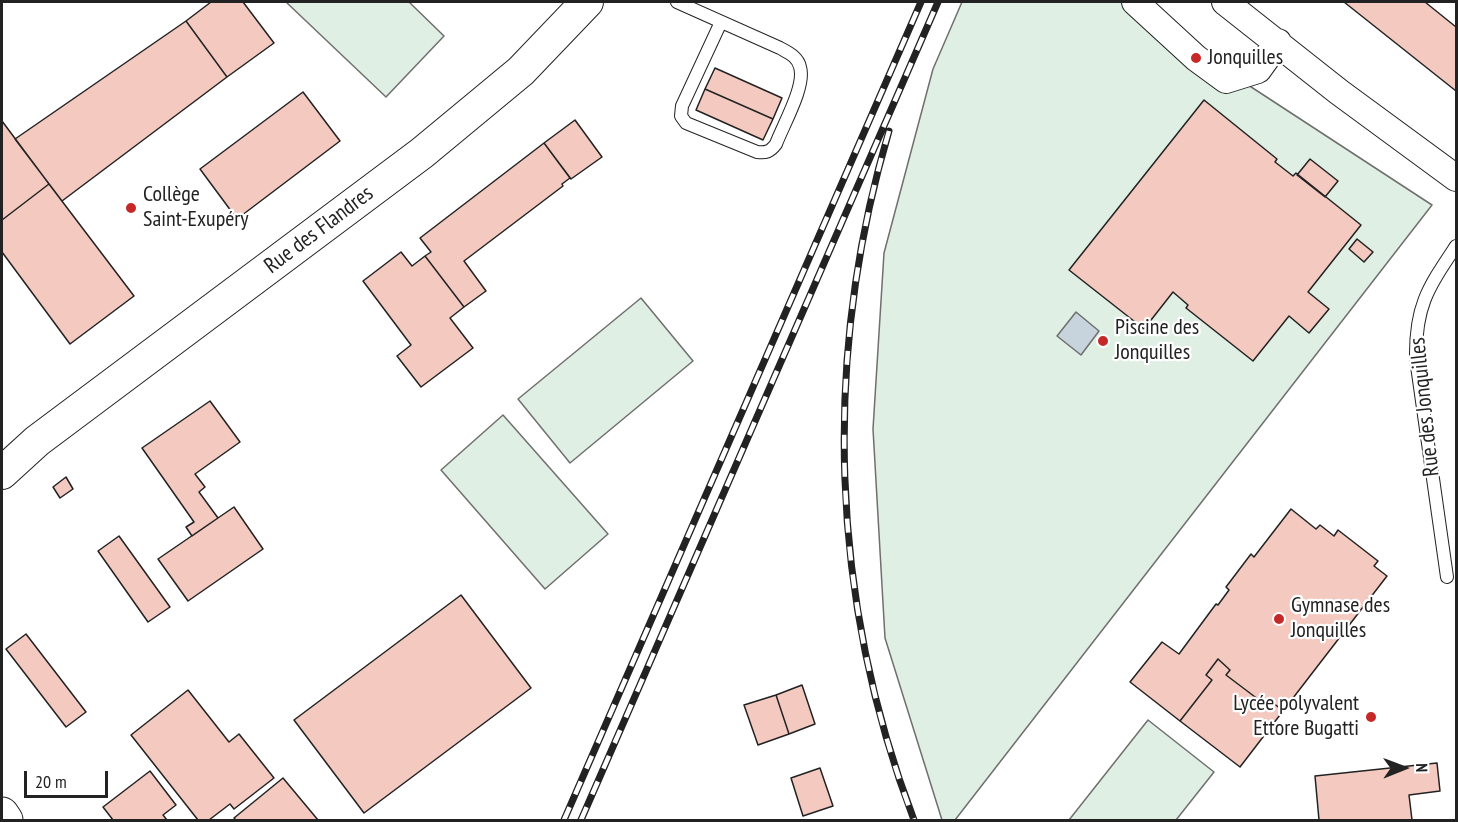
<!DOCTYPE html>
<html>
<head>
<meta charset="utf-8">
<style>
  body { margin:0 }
  #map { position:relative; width:1458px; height:822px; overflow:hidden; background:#fff; font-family:"PT Sans Narrow",sans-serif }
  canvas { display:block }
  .frame { position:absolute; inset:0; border:3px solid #222; pointer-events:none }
  .north { position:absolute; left:1374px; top:738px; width:60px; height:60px; -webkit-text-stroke:4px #fff; paint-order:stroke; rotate:89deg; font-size:16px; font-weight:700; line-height:24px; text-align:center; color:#222 }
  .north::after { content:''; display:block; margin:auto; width:21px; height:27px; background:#222; clip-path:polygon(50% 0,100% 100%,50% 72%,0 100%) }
  .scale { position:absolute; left:24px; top:771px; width:84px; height:27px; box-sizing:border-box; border:3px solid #222; border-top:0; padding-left:8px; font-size:18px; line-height:21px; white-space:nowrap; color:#222; -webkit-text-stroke:4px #fff; paint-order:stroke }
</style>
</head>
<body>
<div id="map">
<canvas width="1458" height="822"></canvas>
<div class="frame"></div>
<div class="north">N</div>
<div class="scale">20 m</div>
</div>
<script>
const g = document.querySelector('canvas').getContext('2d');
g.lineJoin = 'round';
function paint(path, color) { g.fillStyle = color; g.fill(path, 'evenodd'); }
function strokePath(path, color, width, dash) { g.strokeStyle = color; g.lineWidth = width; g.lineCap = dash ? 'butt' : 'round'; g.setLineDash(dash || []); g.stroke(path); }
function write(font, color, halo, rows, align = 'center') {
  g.font = font + ' "PT Sans Narrow",sans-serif'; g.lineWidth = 4.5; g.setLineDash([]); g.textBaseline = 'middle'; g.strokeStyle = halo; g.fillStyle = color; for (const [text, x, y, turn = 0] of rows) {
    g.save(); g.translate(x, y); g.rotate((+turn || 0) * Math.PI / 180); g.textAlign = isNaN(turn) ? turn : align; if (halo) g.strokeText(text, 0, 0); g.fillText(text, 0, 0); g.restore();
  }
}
const green = new Path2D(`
  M286,2h123l35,34 -58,61z
  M962,2h159l311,203 -477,615h-13l-57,-182 -12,-209 11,-176 49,-184z
  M641,298l52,63 -123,102 -52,-64z
  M503,415l105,119 -63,55 -104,-119z
  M1148,720l66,52 -38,48h-107z`);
paint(green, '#e0efe3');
strokePath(green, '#6f6f6f', 1.5);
const water = new Path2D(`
  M1076,312l23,19 -18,24 -24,-19z`);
paint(water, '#c7d3dd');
strokePath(water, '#6f6f6f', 1.5);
const building = new Path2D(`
  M211,2h32l31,41 -47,34 -41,-56z
  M1344,2h81l31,25v64z
  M186,21l41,56 -165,124 -47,-62z
  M715,68l67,30 -9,21 -68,-30z
  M705,89l68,30 -10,21 -67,-30z
  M303,92l37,49 -103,78 -37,-50z
  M1204,100l73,59 -2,3 18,14 3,-3 65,52 -53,67 21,17 -20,24 -20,-17 -36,45 -67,-53 2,-3 -15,-13 -29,37 -75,-59z
  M575,120l27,37 -31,22 -27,-36z
  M2,121l47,63 -47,36z
  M544,143l26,35 -8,6 1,2 -99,75 22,30 -22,16 -39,-51 6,-4 -11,-14z
  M1310,159l28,22 -13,16 -28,-22z
  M49,184l85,112 -64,48 -68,-92v-32z
  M1357,239l16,13 -9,10 -15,-13z
  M401,252l11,14 13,-10 39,51 -14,11 23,30 -52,39 -24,-31 14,-11 -48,-64z
  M210,401l30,41 -45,32 10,13 -6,5 19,26 -26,18 -6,-9 8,-5 -52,-74z
  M66,477l7,12 -13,9 -7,-11z
  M234,507l29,42 -75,52 -30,-42z
  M1291,509l25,20 4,-4 14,11 4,-6 40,31 -4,5 13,10 -104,135 -12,-10 -4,5 -41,-31 4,-5 -12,-11 -12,16 6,5 -32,41 -50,-39 32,-40 17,12 37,-50 2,1 11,-15 -3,-3 25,-33 3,3z
  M119,536l51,71 -22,15 -50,-71z
  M461,595l70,93 -167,125 -70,-93z
  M26,634l60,78 -20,15 -60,-78z
  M1218,659l12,11 -4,5 41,31 4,-5 12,10 -43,56 -60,-46 32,-41 -6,-5z
  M802,685l13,39 -26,10 -13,-39z
  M188,690l41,52 10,-8 35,44 -40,31 -4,-5 -21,16h-11l-67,-85z
  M776,695l13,39 -31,11 -14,-40z
  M1437,763l3,28 -31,4 3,25h-93l-4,-44z
  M820,768l13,38 -30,10 -12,-38z
  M150,771l26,34 -13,10 4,5h-54l-10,-13z
  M283,778l35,42h-82l-2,-2z`);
paint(building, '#f3c9c0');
strokePath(building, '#222', 1.5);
const service = new Path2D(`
  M677,2l103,46c9,5 18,9 20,19 6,19 -17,58 -24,77 -6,8 -10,9 -19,8l-71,-29 -5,-7 1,-10 39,-84
  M1447,577l-31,-218c-1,-53 12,-71 40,-113`);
const minor = new Path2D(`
  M1135,2l61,56 30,22 32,-10 20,-28
  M1225,2l114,90 117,86`);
const tertiary = new Path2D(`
  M2,473l35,-32 385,-288 99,-82 66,-69`);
const primary = new Path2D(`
  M2,814l4,6`);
strokePath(service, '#222', 14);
strokePath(minor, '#222', 28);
strokePath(tertiary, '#222', 34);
strokePath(primary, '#222', 35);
strokePath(service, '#fff', 12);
strokePath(minor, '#fff', 26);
strokePath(tertiary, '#fff', 32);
strokePath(primary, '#fff', 33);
const rail = new Path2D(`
  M889,131c-67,227 -59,469 25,689
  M564,820l357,-818
  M581,820l357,-818`);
strokePath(rail, '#222', 7);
strokePath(rail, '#fff', 4.5, [14]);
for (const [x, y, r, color] of [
  [1196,58,6,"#c62828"],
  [131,208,6,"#c62828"],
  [1103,341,6,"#c62828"],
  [1279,619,6,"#c62828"],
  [1371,717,6,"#c62828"]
]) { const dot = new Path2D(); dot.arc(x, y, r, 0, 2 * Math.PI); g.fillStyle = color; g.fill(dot); strokePath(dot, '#fff', 2); }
write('22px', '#222', '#fff', [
  ["Jonquilles",1208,58],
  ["Collège",143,195],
  ["Saint-Exupéry",143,220],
  ["Piscine des",1115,328],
  ["Jonquilles",1115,353],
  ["Gymnase des",1291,606],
  ["Jonquilles",1291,631],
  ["Lycée polyvalent",1359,704,"right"],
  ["Ettore Bugatti",1359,729,"right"]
], 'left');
write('22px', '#222', '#fff', [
  ["Rue des Flandres",319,230,-37],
  ["Rue des Jonquilles",1425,407,-96]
]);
</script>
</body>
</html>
